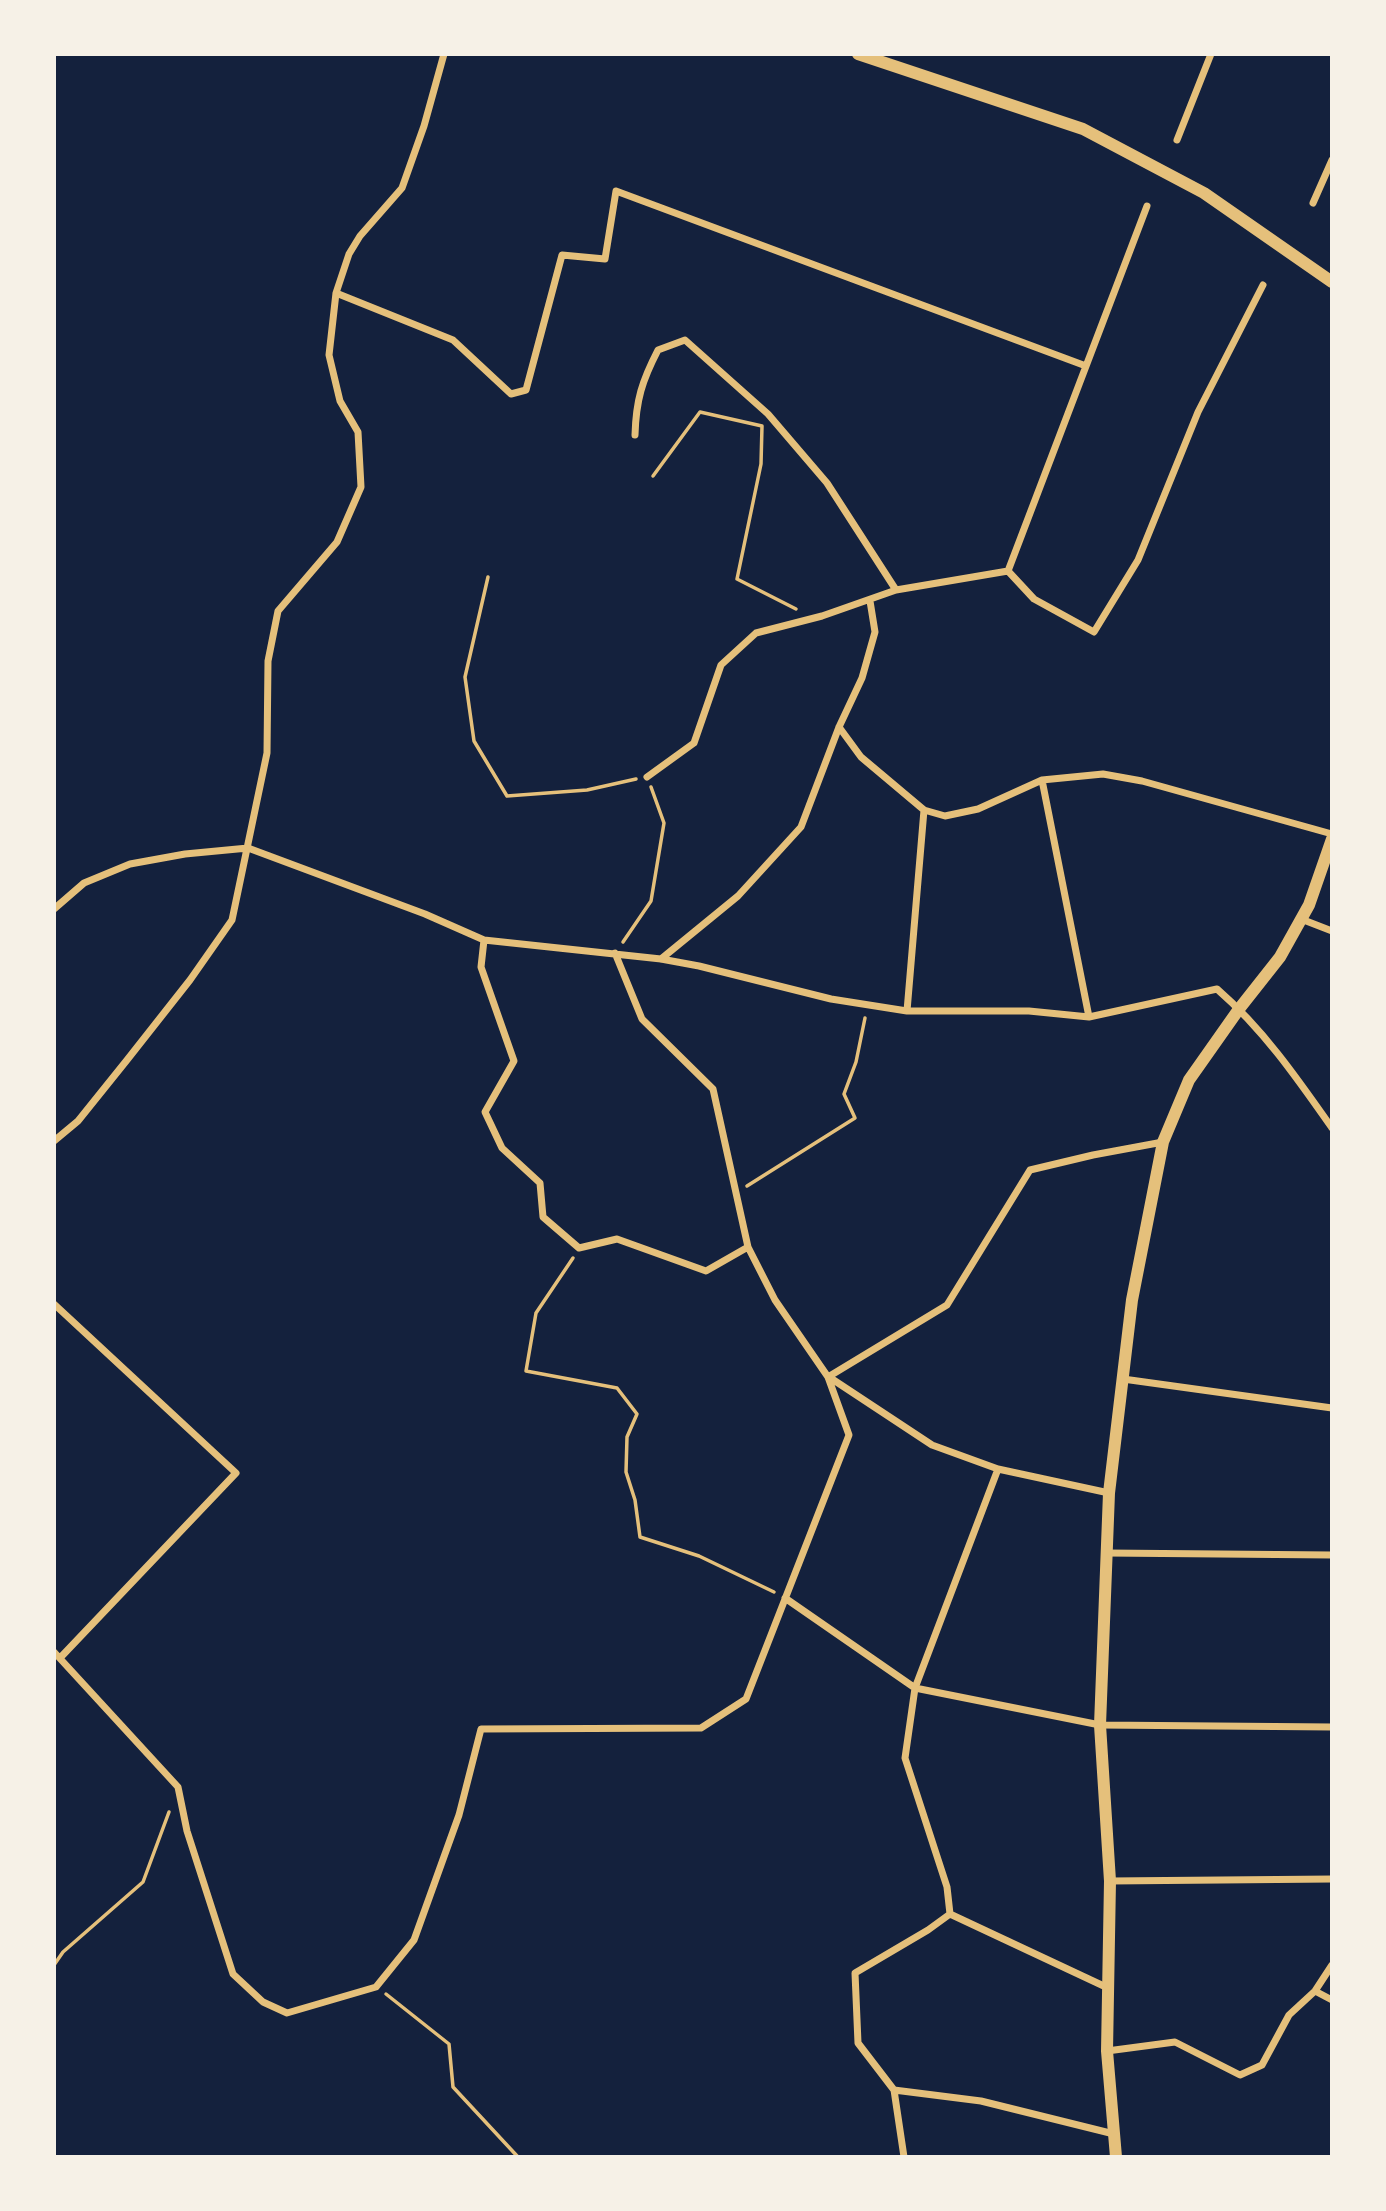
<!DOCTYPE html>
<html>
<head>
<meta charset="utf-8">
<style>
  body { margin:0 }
  #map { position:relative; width:1386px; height:2211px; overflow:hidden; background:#14213d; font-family:Signika,sans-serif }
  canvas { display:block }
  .frame { position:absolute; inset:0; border:56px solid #f6f1e7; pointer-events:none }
</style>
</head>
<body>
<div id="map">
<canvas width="1386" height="2211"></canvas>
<div class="frame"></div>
</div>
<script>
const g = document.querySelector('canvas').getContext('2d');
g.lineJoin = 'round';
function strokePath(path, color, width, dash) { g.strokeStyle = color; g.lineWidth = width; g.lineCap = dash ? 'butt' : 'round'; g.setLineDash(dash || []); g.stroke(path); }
strokePath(new Path2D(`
  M653,476l47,-64 62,14 -1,38 -24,115 59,30
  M488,577l-23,100 9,64 33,55 80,-6 49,-11
  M623,942l28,-41 13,-78 -13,-36
  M747,1186l108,-68 -11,-24 12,-32 9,-44
  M573,1258l-37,55 -10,58 91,17 20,26 -10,23 -1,35 9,28 5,37 59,19 75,36
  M54,1965l9,-13 80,-70 26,-70
  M386,1994l63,50 4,43 65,70`), '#e5c07b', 3.5);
strokePath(new Path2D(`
  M1177,140l34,-86
  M1313,203l19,-43
  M336,293l117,47 58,54 15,-4 36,-135 43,4 11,-68 470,175
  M635,435c1,-35 7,-54 23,-85l27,-10 83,74 59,69 69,107
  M1008,571l26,28 60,33 44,-72 60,-148 65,-127
  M1008,571l139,-365
  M839,727l22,30 63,53 21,6 33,-7 64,-29 61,-6 39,7 190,53
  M647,777l47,-34 27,-78 35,-32 66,-17 74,-26 112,-19
  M1042,780l47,237
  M54,909l30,-26 46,-19 55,-10 63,-6 177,66 59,26 177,19 38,7 132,33 76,12h122l60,6 128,-28c46,40 80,89 115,139
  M1301,919l31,12
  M484,940l-3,27 33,94 -29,51 17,36 38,35 3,34 36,31 38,-9 89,32 42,-24
  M661,959l77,-63 63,-69 38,-100 23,-49 13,-46 -5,-31
  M907,1011l17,-201
  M54,1141l24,-20 49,-61 63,-80 42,-60 35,-167 1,-92 10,-50 59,-69 24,-55 -3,-55 -18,-31 -11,-46 7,-62 13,-39 11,-18 42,-48 22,-62 20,-72
  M54,1304l182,169 -176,185
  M828,1377l119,-72 83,-135 63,-15 70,-13
  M829,1377l103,68 66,24
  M1123,1379l209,29
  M1109,1493l-111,-24 -83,219 -10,70 42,129 3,27 -22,16 -73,43 3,70 36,47 87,11 133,33
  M1106,1553l226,2
  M785,1598l130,90 185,37 232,2
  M54,1652l124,135 9,44 46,143 30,28 24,11 89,-26 38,-47 45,-125 22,-86 220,-1 45,-29 103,-264 -21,-58 -53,-77 -27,-53 -35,-158 -71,-70 -27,-66
  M1110,1881l222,-2
  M950,1914l158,74
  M1315,1991l17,9
  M1107,2051l68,-9 65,33 22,-10 27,-50 26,-24 17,-26
  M894,2090l10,67`), '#e5c07b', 7);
strokePath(new Path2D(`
  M858,54l225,75 121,64 128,89
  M1116,2157l-9,-106 3,-170 -10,-156 9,-232 23,-193 31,-158 26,-62 50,-71 41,-52 29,-52 23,-66`), '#e5c07b', 12);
</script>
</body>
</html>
